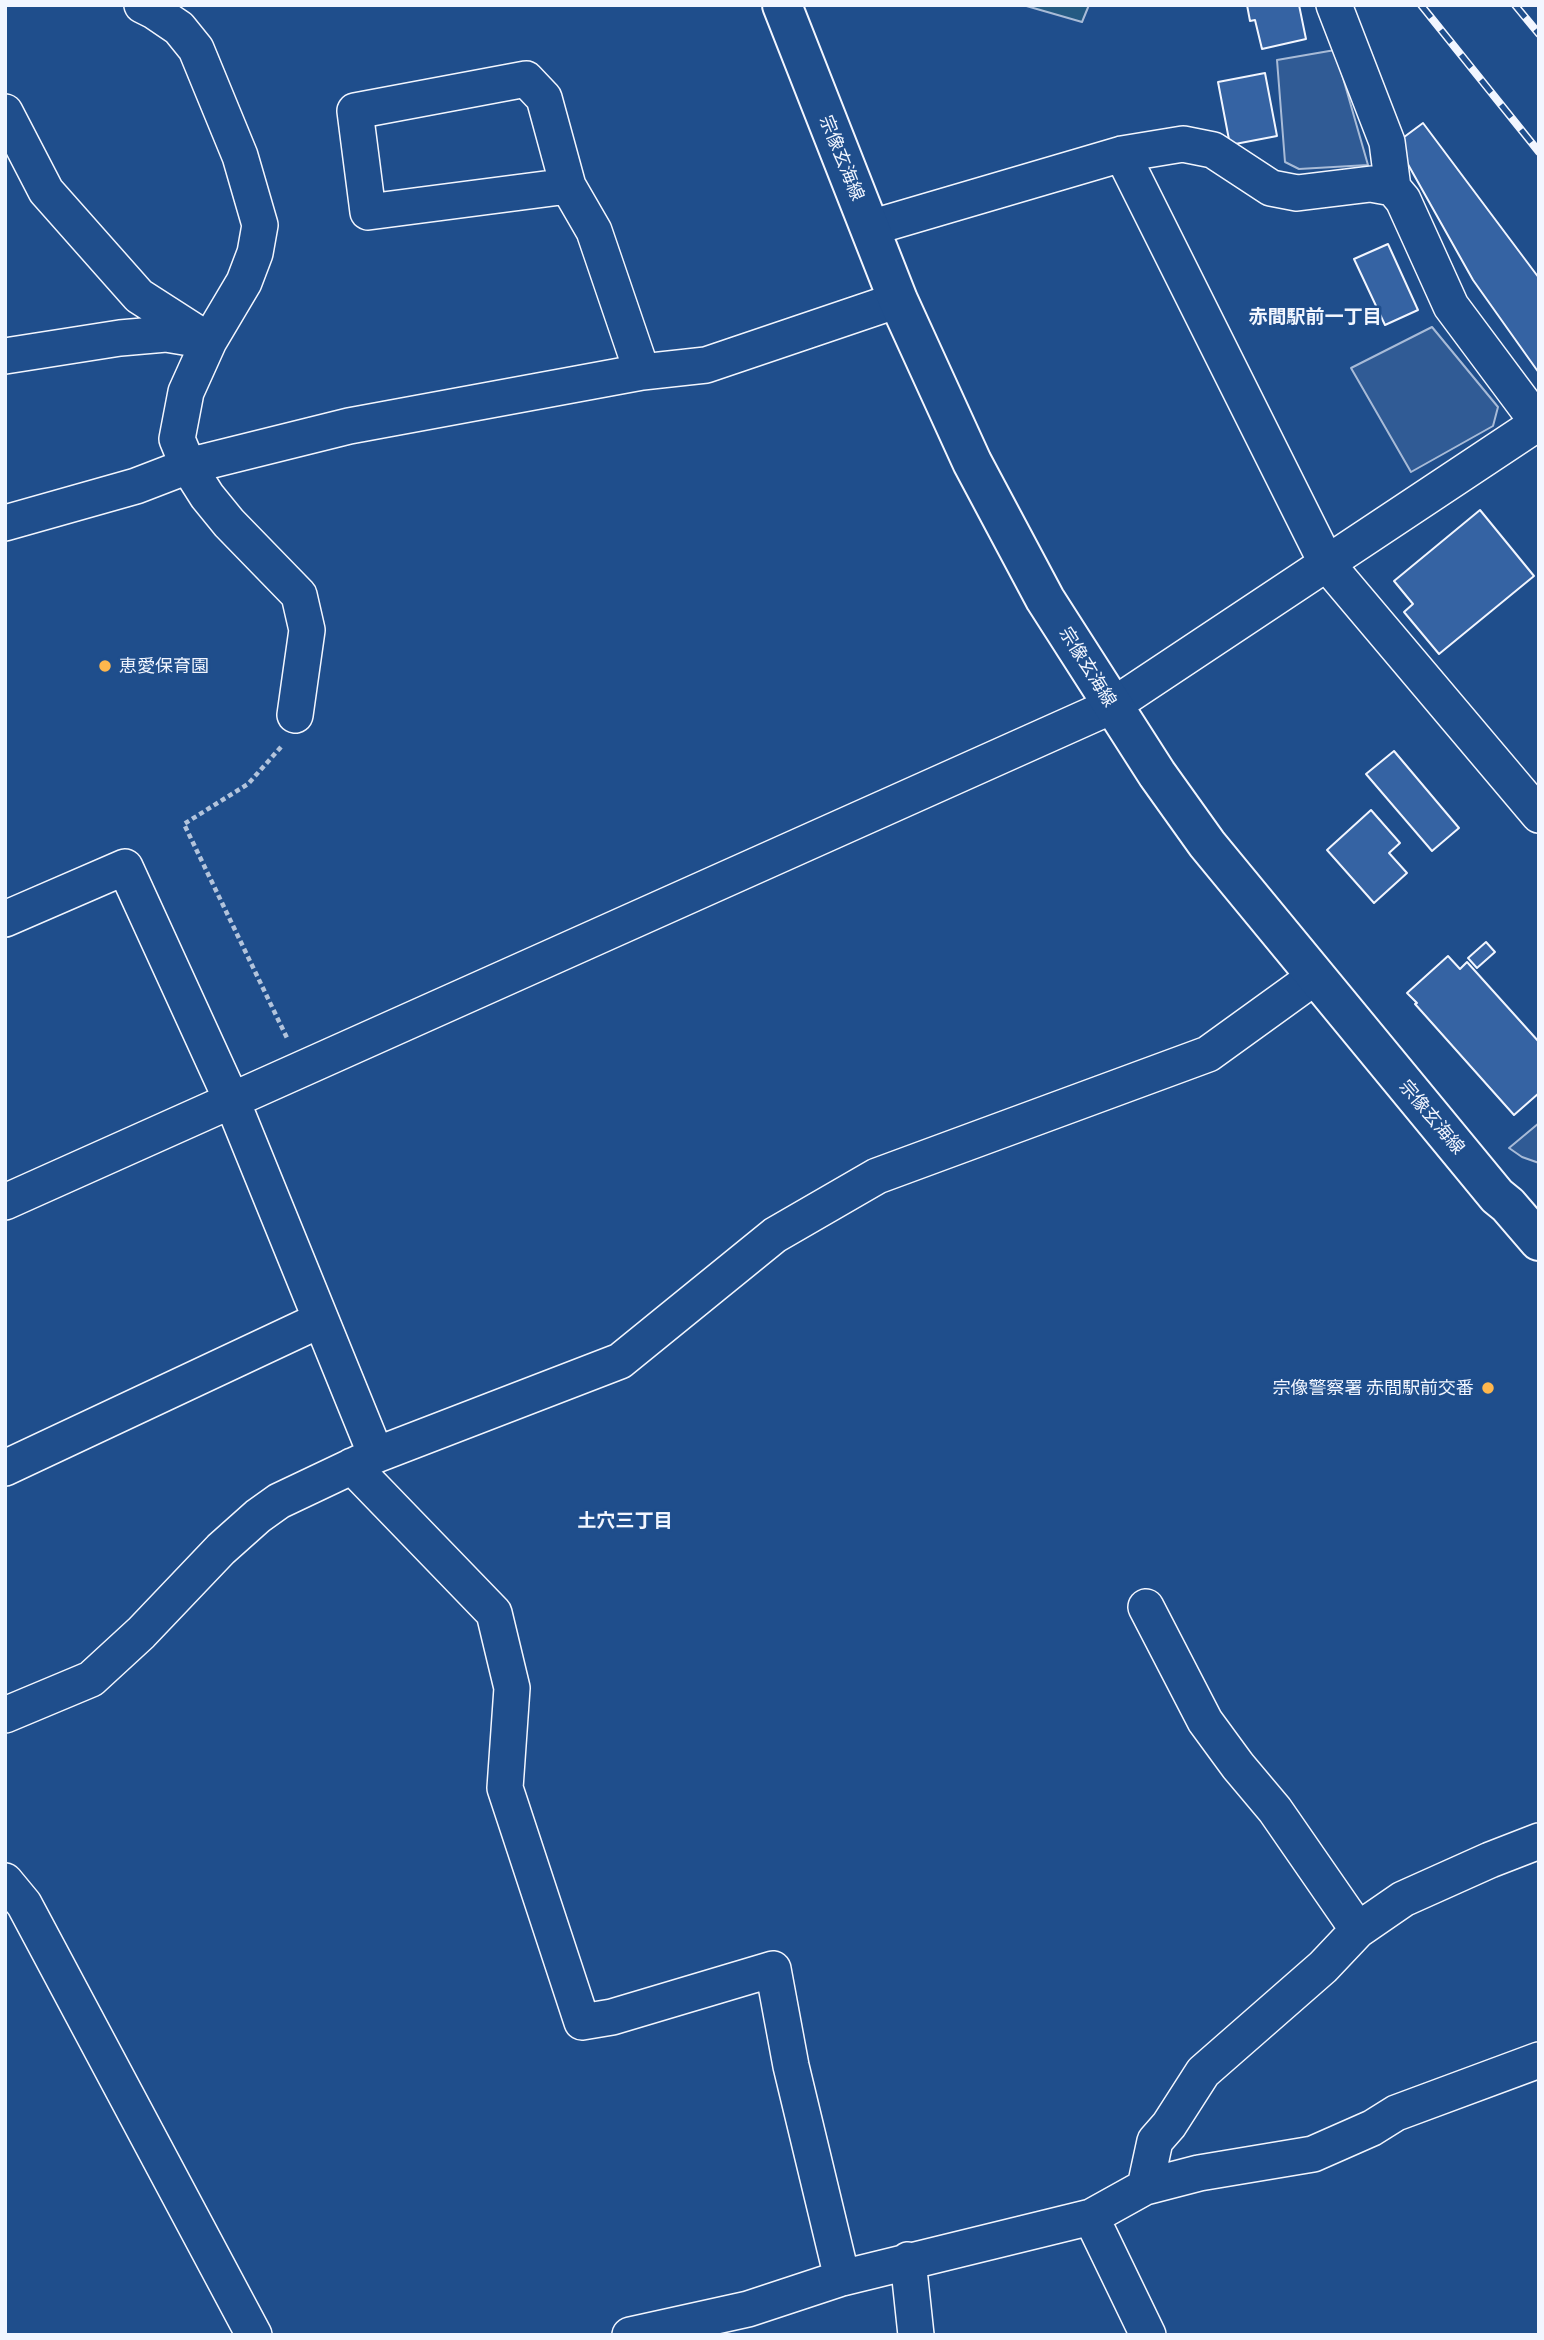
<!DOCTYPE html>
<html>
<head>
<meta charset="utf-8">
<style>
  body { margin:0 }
  #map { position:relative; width:1544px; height:2340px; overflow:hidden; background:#1f4e8c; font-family:Barlow,sans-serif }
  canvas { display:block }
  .frame { position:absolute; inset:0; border:7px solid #f2f6ff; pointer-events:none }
</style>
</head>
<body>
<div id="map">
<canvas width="1544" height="2340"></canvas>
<div class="frame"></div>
</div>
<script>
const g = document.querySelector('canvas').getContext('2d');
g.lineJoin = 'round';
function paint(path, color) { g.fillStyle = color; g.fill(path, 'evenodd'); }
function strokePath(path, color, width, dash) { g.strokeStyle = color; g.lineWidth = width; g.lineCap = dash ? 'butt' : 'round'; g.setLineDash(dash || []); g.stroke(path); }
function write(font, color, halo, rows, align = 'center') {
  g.font = font + ' Barlow,"Noto Sans JP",sans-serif'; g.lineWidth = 5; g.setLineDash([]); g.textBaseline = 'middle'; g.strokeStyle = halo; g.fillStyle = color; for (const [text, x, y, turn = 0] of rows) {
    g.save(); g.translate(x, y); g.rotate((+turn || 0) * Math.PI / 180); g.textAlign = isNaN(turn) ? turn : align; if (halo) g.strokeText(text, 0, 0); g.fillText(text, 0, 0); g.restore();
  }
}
const green = new Path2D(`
  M1023,5h66l-7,17z`);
paint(green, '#245a82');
strokePath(green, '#a8bbd7', 2);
const parking = new Path2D(`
  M1335,50l33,115 -69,4 -14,-7 -8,-102z
  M1432,327l66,80 -5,19 -82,46 -60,-104z
  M1539,1123v40l-17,-6 -13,-9z`);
paint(parking, '#305b95');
strokePath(parking, '#a8bbd7', 2);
const building = new Path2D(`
  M1247,5h52l7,34 -44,10 -7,-29 -5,1z
  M1265,73l12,63 -47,9 -12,-63z
  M1423,123l116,155v95l-66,-93 -77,-137z
  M1388,244l30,66 -33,15 -31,-66z
  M1480,510l54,66 -95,78 -35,-42 9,-8 -19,-23z
  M1394,751l65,77 -27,23 -66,-77z
  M1371,810l29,33 -11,10 18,20 -33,30 -47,-53z
  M1486,942l9,10 -18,16 -9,-10z
  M1448,956l12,13 7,-7 72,80v51l-25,22 -99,-111 2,-1 -10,-10z`);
paint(building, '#3563a3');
strokePath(building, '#f2f6ff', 2);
const street = new Path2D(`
  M142,5l12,6 25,17 17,21 44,107 20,69 -5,28 -11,29 -35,59 -23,51 -9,47 11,27 19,30 22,27 70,72 8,35 -12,85
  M1334,5l53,137 6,46 10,12 48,106 88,118
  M526,79l18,19 24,88 -200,26 -13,-101z
  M5,112l41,79 93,105 70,45
  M1122,154l205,410 212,251
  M568,186l26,45 48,141
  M870,228l252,-74 61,-10 30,6 58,38 26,5 74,-9 22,4
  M5,356l115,-18 46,-4 36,6
  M5,523l131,-37 52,-20 161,-40 293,-54 64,-7 192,-65
  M5,919l120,-52 107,234 144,354
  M5,1202l1107,-496 426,-283
  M352,1466l142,147 18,75 -7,100 77,234 30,-5 161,-48 18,97 51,212
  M5,1468l315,-148
  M1146,1607l59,114 33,45 37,44 83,120 45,-31 87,-39 49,-19
  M5,1715l86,-36 50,-46 80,-84 37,-33 21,-15 97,-46 244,-94 155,-126 102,-59 331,-122 108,-78
  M5,1881l19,23 230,431
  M1145,2187l10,-46 14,-16 34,-53 120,-105 35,-37
  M1091,2217l57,118
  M908,2260l8,75
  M630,2335l118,-26 94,-31 249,-61 54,-30 54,-14 114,-19 59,-26 24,-15 143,-53`);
const primary = new Path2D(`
  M782,5l116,295 74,162 73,137 112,175 50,70 290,352 11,9 31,36`);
strokePath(street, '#f2f6ff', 38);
strokePath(primary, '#f2f6ff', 42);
strokePath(new Path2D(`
  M281,747l-33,37 -64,40 103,214`), '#b3c4dc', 4.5, [5, 3.5]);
strokePath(street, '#1f4e8c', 35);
strokePath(primary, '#1f4e8c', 38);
const rail = new Path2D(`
  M1421,5l118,147
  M1515,5l24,29`);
strokePath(rail, '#f2f6ff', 8);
strokePath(rail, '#1f4e8c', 5, [16]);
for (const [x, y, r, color] of [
  [105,666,7,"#ffb74d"],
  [1488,1388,7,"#ffb74d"]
]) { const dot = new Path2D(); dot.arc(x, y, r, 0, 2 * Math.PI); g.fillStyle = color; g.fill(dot); strokePath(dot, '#1f4e8c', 2.5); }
write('18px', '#f2f6ff', '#1f4e8c', [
  ["宗像玄海線",842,158,68],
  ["宗像玄海線",1088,667,58],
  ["宗像玄海線",1432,1117,50]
]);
write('18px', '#f2f6ff', '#1f4e8c', [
  ["恵愛保育園",119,666],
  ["宗像警察署 赤間駅前交番",1474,1388,"right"]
], 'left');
write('bold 19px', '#f2f6ff', '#1f4e8c', [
  ["赤間駅前一丁目",1315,317],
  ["土穴三丁目",625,1521]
]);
</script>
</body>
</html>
